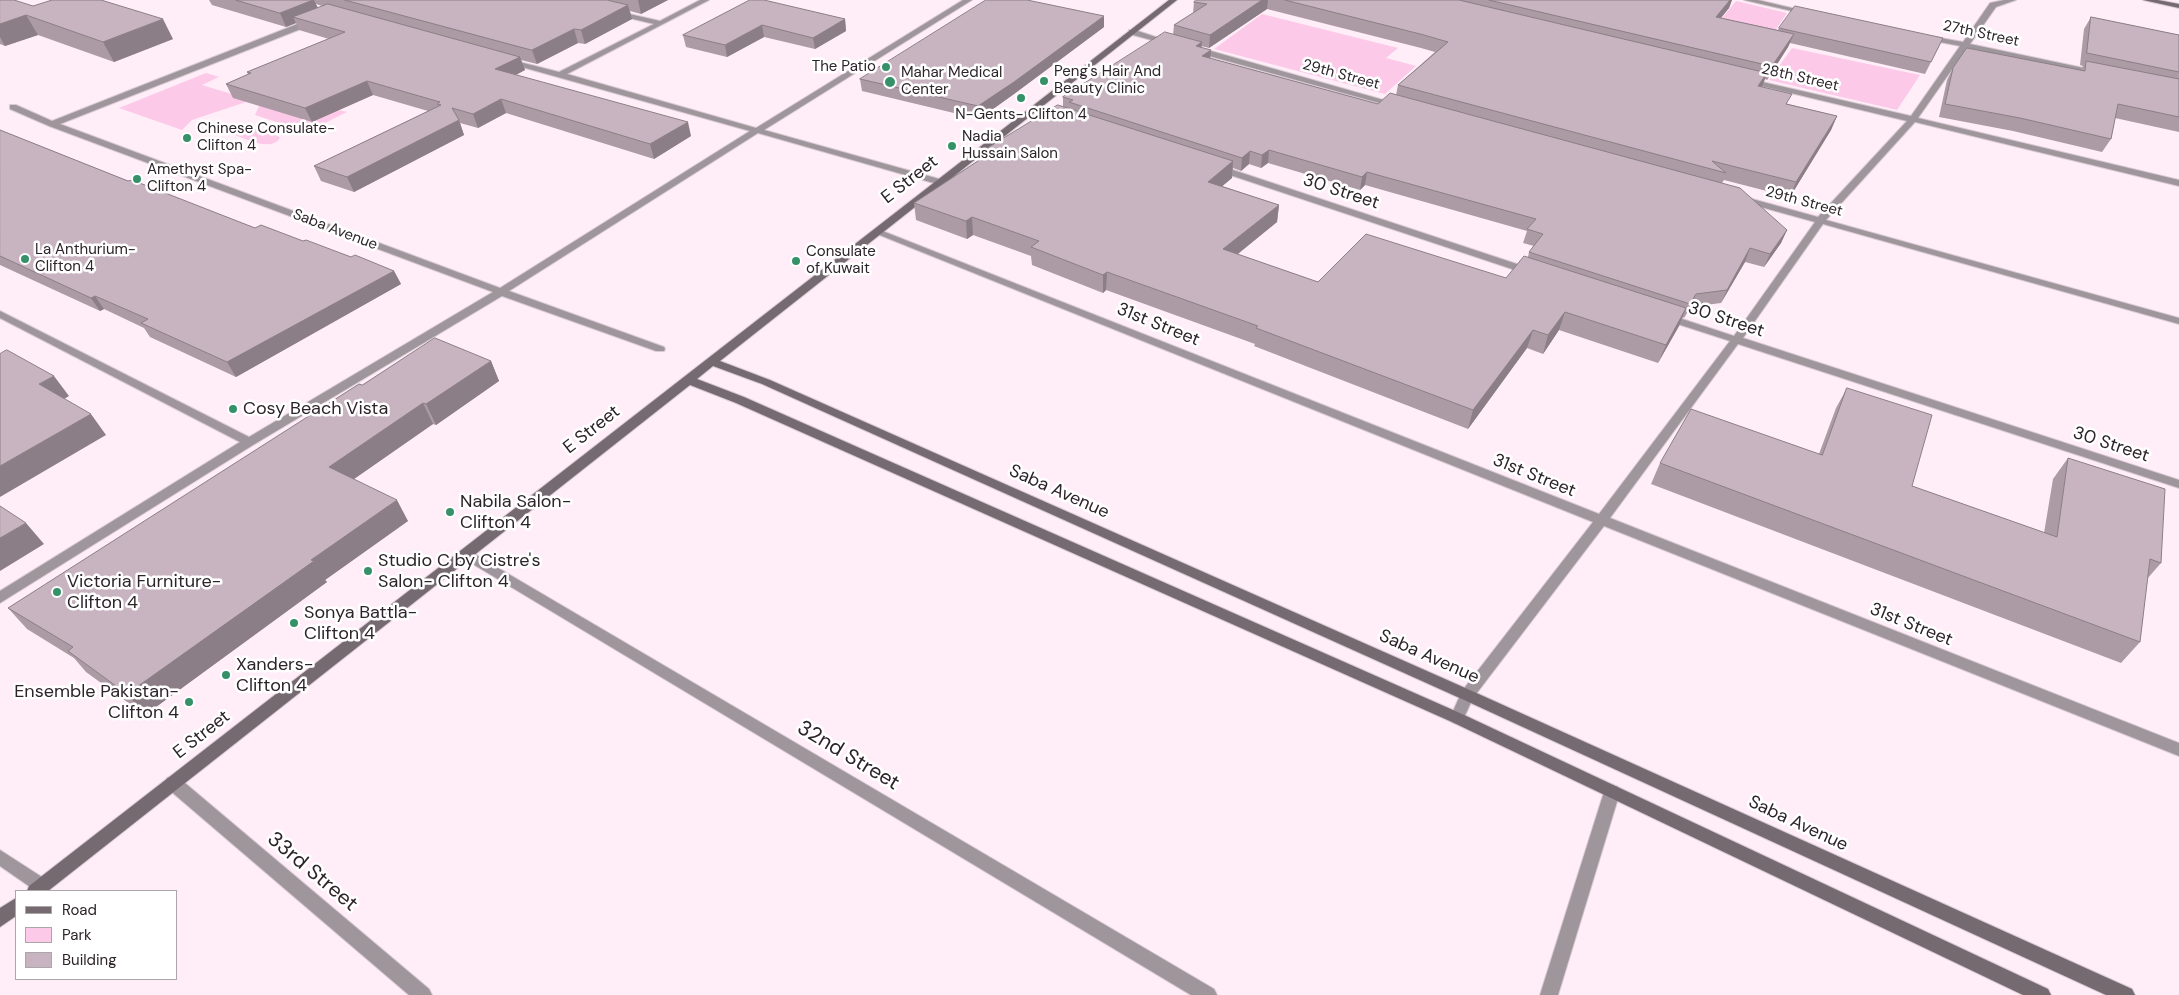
<!DOCTYPE html>
<html>
<head>
<meta charset="utf-8">
<style>
  body { margin:0 }
  #map { position:relative; width:2179px; height:995px; overflow:hidden; background:#ffeef8; font-family:"DM Sans",sans-serif }
  canvas { display:block }
  .legend { position:absolute; left:15px; top:890px; width:162px; height:90px; box-sizing:border-box; background:#fff; border:1px solid #aba7a9; margin:0; padding:6px 9px; list-style:none; font-size:15px; color:#2c2429 }
  .legend li { display:flex; align-items:center; gap:10px; height:25px }
  .legend b { width:25px; border:1px solid #aba7a9 }
</style>
</head>
<body>
<div id="map">
<canvas width="2179" height="995"></canvas>
<ul class="legend">
<li><b style="height:6px;background:#766a71"></b>Road</li>
<li><b style="height:14px;background:#fdc9e9"></b>Park</li>
<li><b style="height:14px;background:#c8b4c0"></b>Building</li>
</ul>
</div>
<script>
const g = document.querySelector('canvas').getContext('2d');
g.lineJoin = 'round';
function paint(path, color) { g.fillStyle = color; g.fill(path, 'evenodd'); }
function strokePath(path, color, width, dash) { g.strokeStyle = color; g.lineWidth = width; g.lineCap = dash ? 'butt' : 'round'; g.setLineDash(dash || []); g.stroke(path); }
function write(font, color, halo, rows, align = 'center') {
  g.font = font + ' "DM Sans",sans-serif'; g.lineWidth = 5; g.setLineDash([]); g.textBaseline = 'middle'; g.strokeStyle = halo; g.fillStyle = color; for (const [text, x, y, turn = 0] of rows) {
    g.save(); g.translate(x, y); g.rotate((+turn || 0) * Math.PI / 180); g.textAlign = isNaN(turn) ? turn : align; if (halo) g.strokeText(text, 0, 0); g.fillText(text, 0, 0); g.restore();
  }
}
paint(new Path2D(`
  M1736,1l51,12 -19,28 -55,-12z
  M1262,14l136,34 -12,10 30,8 -31,28 -171,-45z
  M1792,48l128,27 -23,35 -128,-30z
  M206,73l13,4 -17,8 36,11 8,6 -54,18 -10,10 -63,-22z
  M259,106l79,4 9,2 -32,16 -11,3 -49,-16z
  M239,124l39,12 2,2c-10,15 -37,-1 -51,-5z`), '#fdc9e9');
const minor = new Path2D(`
  M700,0h9l-142,74 189,54 207,-128h9l-208,130 179,50v4h-6l-179,-51 -249,158 155,56 1,2 -1,2h-8l-154,-55 -249,149 -253,158v-12l240,-149 -240,-124v-7l249,126 244,-145 -444,-166 -39,-17v-4h6l36,16 258,-102h6v4l-256,101 440,164 250,-157 -246,-69v-4l55,14 95,-48 -42,-10v-4l48,11z
  M1744,0h14l55,13 -4,2z
  M2004,0h12l-20,7 -26,37 128,27h3v4l-134,-27 -49,70 261,62v6l-264,-64 -89,98 353,98v6l-356,-100 -80,114 436,142v8l-441,-144 -128,174 569,225v13l-575,-230 -131,172 -11,24 -5,2 -5,-2 -2,-4 12,-27 131,-169 -721,-290 5,-3 3,1 719,284 131,-173 -68,-22 -1,-2 1,-2h8l64,21 81,-114 -76,-21v-4h6l73,20 89,-96 -162,-39v-4l166,38 49,-70 -36,-7v-4l39,7 27,-39z
  M1129,30h6l39,13 -4,2 -41,-11z
  M1191,47h6l204,58 -7,2 -203,-56z
  M1032,106h6l27,10 -4,2 -29,-8z
  M1218,165l317,105 1,2 -5,3 -4,-1 -312,-104v-4z
  M466,549l748,440 3,6h-26l-730,-438 -2,-3 2,-3z
  M173,776l6,2 250,211 3,6h-23l-242,-207 -2,-5 2,-5z
  M1612,785l6,2 2,5 -62,203h-18l64,-203 2,-5z
  M0,850l48,31 2,5 -2,5h-12l-36,-25z`);
const secondary = new Path2D(`
  M1169,0h8l-457,361 50,19 702,311 660,298 3,6h-29l-644,-296 -700,-315 -49,-18 -16,13 47,18 718,317 586,275 3,6h-28l-571,-273 -716,-319 -46,-18 -642,506h-21l2,-5z
  M2143,0h15l21,4v4z
  M16,898v18l-16,11v-19z`);
strokePath(minor, '#d9cad3', 2);
strokePath(secondary, '#d9cad3', 2);
paint(minor, '#9f969b');
paint(secondary, '#766a71');
paint(new Path2D(`
  M0,0l33,6 140,33 -59,23 -76,-27 -33,11 -5,-2z
  M209,0h459l-27,14 -11,-3 2,8 -47,25 -7,-1 -41,21 -16,-4 4,10 -9,5 175,61 -37,23 -148,-46 -28,15 -18,-5 4,12 -110,57 -33,-11 -7,-15 114,-55 -55,-16 -61,27 -79,-24 -7,-14 22,-10 -1,-2 82,-33 -30,-9 -3,-7 -10,4 -74,-22zM316,4l6,2 -4,2z
  M750,0l95,19 1,12 -31,18 -51,-12 -37,20 -41,-10 -3,-12z
  M1196,0h536l-3,8 -8,10 57,12 1,-2 164,10 -18,36 -135,-31 -2,4 -21,33 -2,-1 -3,8 26,17 49,12 -6,14 -41,67 -66,-17 -2,3 65,47 -6,13 -17,24 -19,-5 -24,41 -31,4 -6,11 -1,-1 -4,9 -21,37 -99,-33 -16,24 -16,-6 -59,81 -214,-83 1,-2 -149,-54 -3,3 -71,-28 -1,-9 -58,-21 -6,4 -51,-19 -2,-17 70,-46 -1,-6 80,-45v-9l110,-62 1,-10 19,-12 1,-11zM1267,9l154,39 14,4 -37,33 -2,10 -18,9 -168,-46 -9,-10v-2l8,2zM1268,163l92,27 5,-5 162,46 -4,12 11,3 -5,6 -1,5 -22,21 -188,4 -81,-28 40,-32 2,-17 -57,-19 10,-8 1,-10 8,3 8,-7 12,4z
  M2091,17l88,18v97l-64,-14 -4,21 -9,13 -89,-21 -74,-14 8,-37 6,-12 128,2 2,-4 -3,-1 4,-36z
  M1104,27l-90,67 -35,25 -117,-28 -2,-12z
  M0,130l128,51 127,47 48,13 48,16 43,14 7,13 -165,93 -86,-40 -6,-9 -40,-19 -4,2 -100,-46z
  M491,361l8,20 -63,44 -3,-1 -79,55 54,42 -83,59 2,2 -182,133 -59,-43 -12,-14 -47,-29 -19,-21z
  M1847,388l65,98 132,47 9,-54 15,-21 93,105 -14,16 -7,63 -19,21 -470,-179 9,-21 159,-9 17,-46z`), '#ac9ba5');
paint(new Path2D(`
  M313,0h1l6,13 -27,4 3,6 -10,4 -6,-14z
  M639,0h29l-27,14 -3,-14z
  M1262,0h6l-1,9 -58,39 1,-13z
  M1730,0h2l-3,8 -18,22 5,-13z
  M628,5l4,14 -47,25 -4,-14z
  M26,15l12,20 -33,11 -5,-9v-13z
  M1104,16v11l-90,67 -35,25 -1,-13z
  M163,19l10,20 -59,23 -11,-20z
  M845,19l1,12 -31,18 -2,-11z
  M762,25l2,12 -37,20 -2,-12z
  M574,29l4,14 -41,21 -5,-14z
  M1794,34l-6,13 -21,33 5,-14z
  M1202,42l-1,12 -5,-8z
  M1211,50l-1,12 -8,-6z
  M520,57l5,13 -25,13 -5,-14z
  M1767,73l-5,14 -4,-1z
  M367,81l6,14 -61,27 -7,-14z
  M501,99l5,14 -28,15 -5,-14z
  M1837,116l-6,14 -41,67 6,-15z
  M459,120l5,15 -110,57 -7,-15z
  M688,122l3,14 -37,23 -4,-15z
  M1269,150l-1,13 -7,5 1,-13z
  M1250,151l-1,13 -8,7 1,-13z
  M1233,161l-1,17 -25,21 1,-17z
  M1367,172l-2,13 -5,5 2,-13z
  M1279,205l-2,17 -55,45 1,-18z
  M972,217l1,18 -6,4 -1,-18z
  M1787,230l-6,13 -17,24 6,-13z
  M1750,248l-5,14 -24,41 6,-13z
  M394,271l7,13 -165,93 -9,-15z
  M1107,272l-1,18 -3,3v-18z
  M1696,294l-6,13 -6,11 6,-14z
  M95,296l9,13 -4,2 -9,-13z
  M1686,308l-7,18 -21,37 8,-18z
  M1565,312l-6,18 -16,24 5,-19z
  M1533,330l-6,18 -59,81 5,-19z
  M491,361l8,20 -63,44 -10,-21z
  M54,376l15,20 -15,9 -15,-21z
  M423,403l10,21 -92,64 -12,-21z
  M91,414l15,21 -106,62v-31z
  M397,500l11,21 -83,59 2,2 -182,133 -18,-21 184,-134z
  M26,523l18,21 -44,27v-33z`), '#8c7e86');
const building = new Path2D(`
  M0,0h14l19,6 19,-6h49l62,19 -60,23 -77,-27 -26,9z
  M236,0h77l-33,13z
  M345,0h262l21,5 -47,25 -7,-1 -42,21z
  M750,0h14l81,19 -32,19 -51,-13 -37,20 -42,-10z
  M986,0h41l77,16 -90,66 -36,24 -118,-27z
  M1196,0h66l-52,35 -36,-10 33,-21 -13,-2z
  M1285,0h174l308,73 -9,13 34,8 -6,10 51,12 -41,66 -84,-21 14,12 -328,-88 50,-43 -24,-7z
  M1489,0h241l-14,17 78,17 -22,32z
  M328,4l192,53 -25,12 193,53 -38,22 -149,-45 -28,15 -21,-6 7,12 -112,57 -33,-11 127,-61 -4,-1 3,-2 -73,-21 -62,27 -79,-24 25,-11 -4,-1 98,-40 -52,-15z
  M1795,6l148,32 -12,24 -152,-34z
  M2091,17l88,18v37l-92,-19z
  M1165,32l37,10 -6,4 15,4 -9,6 176,48 12,-11 350,95 47,42 -17,24 -20,-6 -23,42 -31,4 -6,10 -161,-52 14,-18 -16,-5 9,-10 -169,-47 -5,5 -93,-27 -7,5 -12,-4 -8,7 -173,-56 4,-2 -10,-3z
  M1967,48l118,23 1,-10 93,18v38l-61,-13 -7,35 -91,-21 -75,-14 8,-36z
  M1058,105l175,56 -25,21 71,23 -56,44 95,33 48,-48 140,44 18,-22 162,52 -20,37 -101,-33 -17,23 -15,-5 -60,80 -217,-82 2,-2 -151,-54 -4,3 -72,-28 8,-6 -67,-24 -6,4 -52,-18 76,-50 -7,-2z
  M0,130l128,51 4,-1 123,48 6,-3 42,16 3,-1 45,17 4,-2 39,16 -167,91 -86,-39 7,-4 -53,-23 -4,2 -91,-42z
  M435,338l56,23 -65,43 -3,-1 -94,64 68,33 -86,60 3,1 -187,133 -59,-43 5,-4 -65,-39 351,-224 3,1z
  M7,350l47,26 -15,8 52,30 -91,52v-112z
  M1847,388l85,27 -20,71 145,51 11,-79 97,31 -4,74 -11,-4 -10,83 -480,-179 31,-54 131,46z
  M0,506l26,17 -26,15z`);
paint(building, '#c8b4c0');
strokePath(building, '#8c7e86', 1);
for (const [x, y, r, color] of [
  [886,67,5,"#359168"],
  [1044,81,5,"#359168"],
  [890,82,6,"#359168"],
  [1021,98,5,"#359168"],
  [187,138,5,"#359168"],
  [952,146,5,"#359168"],
  [137,179,5,"#359168"],
  [25,259,5,"#359168"],
  [796,261,5,"#359168"],
  [233,409,5,"#359168"],
  [450,512,5,"#359168"],
  [368,571,5,"#359168"],
  [57,592,5,"#359168"],
  [294,623,5,"#359168"],
  [226,675,5,"#359168"],
  [189,702,5,"#359168"]
]) { const dot = new Path2D(); dot.arc(x, y, r, 0, 2 * Math.PI); g.fillStyle = color; g.fill(dot); strokePath(dot, '#fff', 2); }
write('15px', '#2c2429', '#fff', [
  ["27th Street",1981,34,12],
  ["29th Street",1341,75,15],
  ["28th Street",1800,78,13],
  ["29th Street",1804,202,15],
  ["Saba Avenue",335,230,21]
]);
write('15px', '#2c2429', '#fff', [
  ["The Patio",876,67,"right"],
  ["Peng's Hair And",1054,72],
  ["Beauty Clinic",1054,89],
  ["Mahar Medical",901,73],
  ["Center",901,90],
  ["N-Gents- Clifton 4",1021,115,"center"],
  ["Chinese Consulate-",197,129],
  ["Clifton 4",197,146],
  ["Nadia",962,137],
  ["Hussain Salon",962,154],
  ["Amethyst Spa-",147,170],
  ["Clifton 4",147,187],
  ["La Anthurium-",35,250],
  ["Clifton 4",35,267],
  ["Consulate",806,252],
  ["of Kuwait",806,269]
], 'left');
write('18px', '#2c2429', '#fff', [
  ["E Street",910,180,-38],
  ["30 Street",1341,192,18],
  ["30 Street",1726,320,18],
  ["31st Street",1158,325,22],
  ["E Street",592,430,-38],
  ["30 Street",2111,445,18],
  ["31st Street",1534,476,22],
  ["Saba Avenue",1059,492,24],
  ["31st Street",1911,625,22],
  ["Saba Avenue",1429,657,24],
  ["E Street",202,735,-38],
  ["Saba Avenue",1798,824,25]
]);
write('18px', '#2c2429', '#fff', [
  ["Cosy Beach Vista",243,409],
  ["Nabila Salon-",460,502],
  ["Clifton 4",460,523],
  ["Studio C by Cistre's",378,561],
  ["Salon- Clifton 4",378,582],
  ["Victoria Furniture-",67,582],
  ["Clifton 4",67,603],
  ["Sonya Battla-",304,613],
  ["Clifton 4",304,634],
  ["Xanders-",236,665],
  ["Clifton 4",236,686],
  ["Ensemble Pakistan-",179,692,"right"],
  ["Clifton 4",179,713,"right"]
], 'left');
write('21px', '#2c2429', '#fff', [
  ["32nd Street",848,756,31],
  ["33rd Street",312,872,40]
]);
</script>
</body>
</html>
